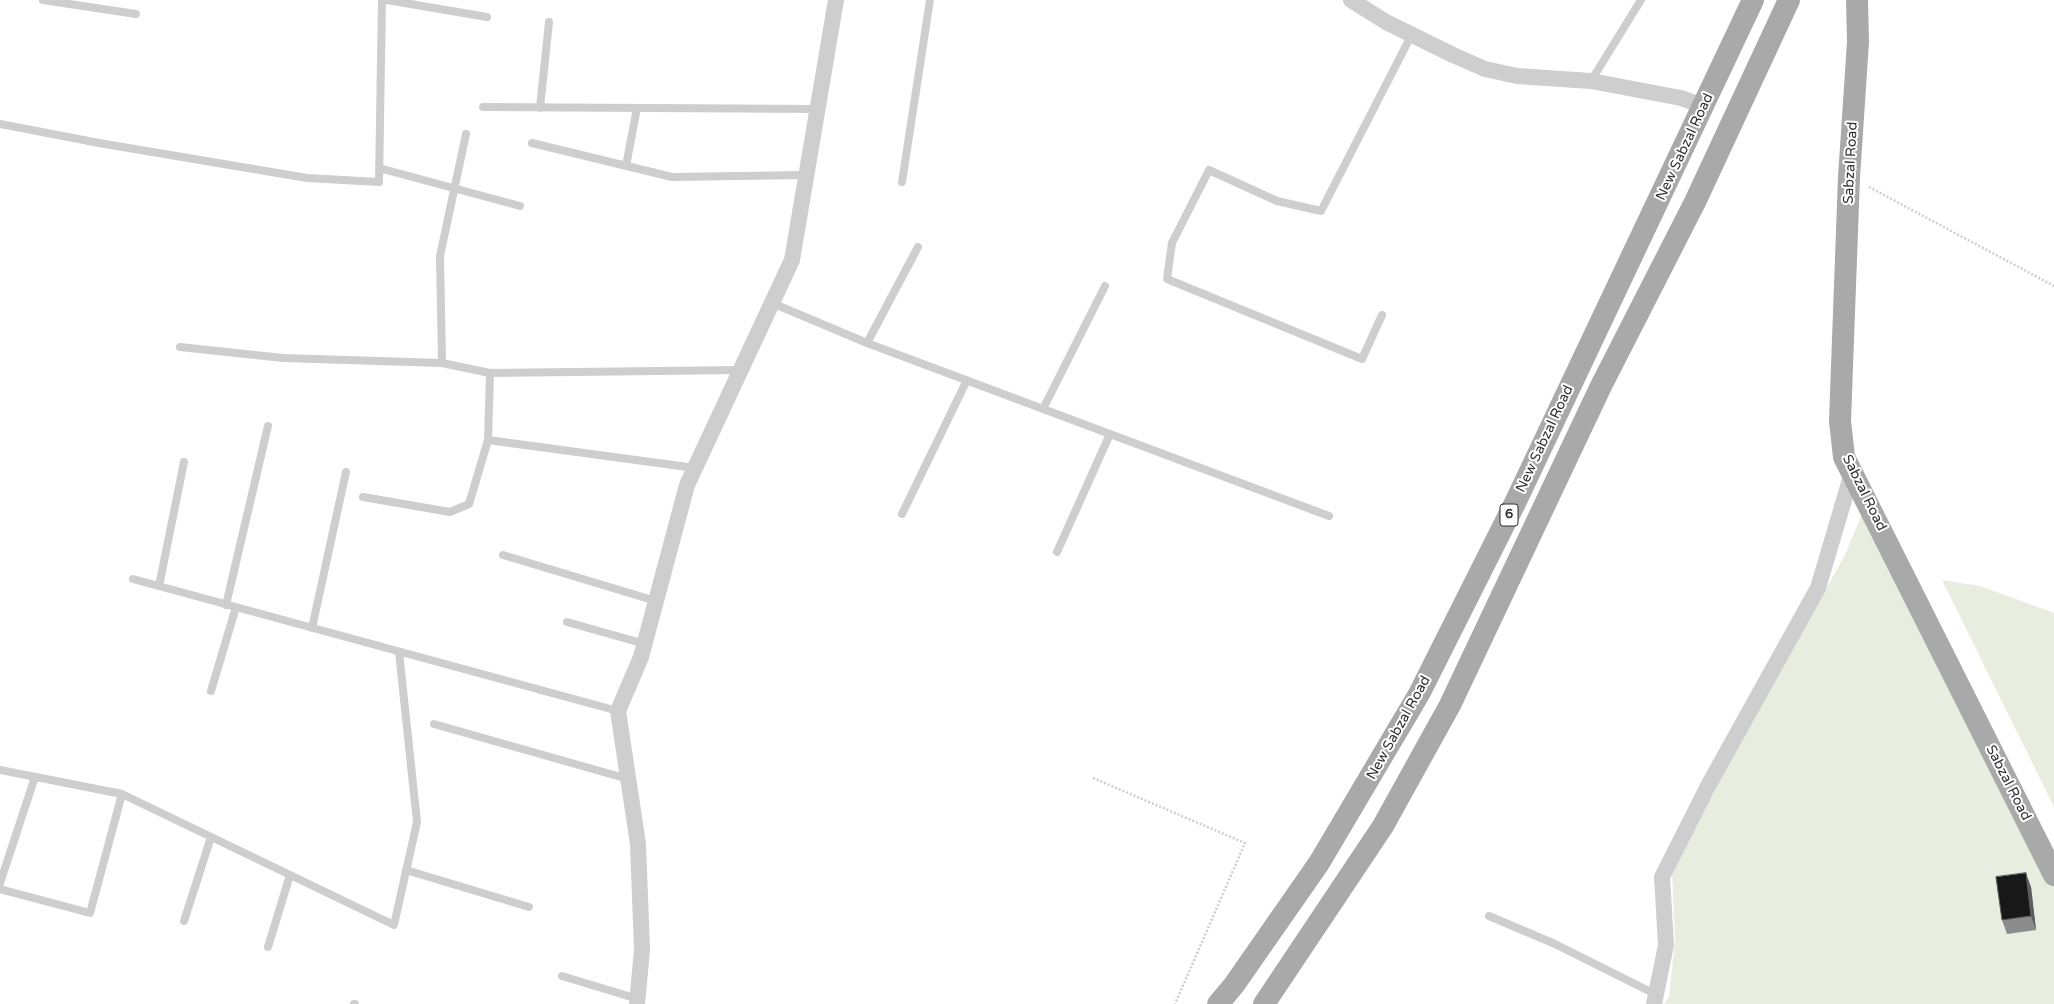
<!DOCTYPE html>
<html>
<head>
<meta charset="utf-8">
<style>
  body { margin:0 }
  canvas { display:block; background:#fff }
</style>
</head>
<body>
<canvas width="2054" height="1004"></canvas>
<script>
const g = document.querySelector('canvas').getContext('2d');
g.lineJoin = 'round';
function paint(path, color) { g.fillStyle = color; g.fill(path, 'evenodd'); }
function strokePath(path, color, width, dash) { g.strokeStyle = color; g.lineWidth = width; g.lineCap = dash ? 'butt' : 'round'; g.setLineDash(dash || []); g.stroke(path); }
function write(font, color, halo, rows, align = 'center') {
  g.font = font + ' "Varela Round",sans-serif'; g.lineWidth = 4; g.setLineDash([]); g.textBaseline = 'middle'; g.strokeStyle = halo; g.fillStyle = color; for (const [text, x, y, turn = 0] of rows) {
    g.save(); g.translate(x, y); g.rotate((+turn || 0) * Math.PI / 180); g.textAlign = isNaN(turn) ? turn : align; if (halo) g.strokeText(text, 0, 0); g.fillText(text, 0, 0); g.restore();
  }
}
paint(new Path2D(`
  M1865,507l189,363v134h-390l5,-7 6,-56 -3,-71 97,-180 75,-133z
  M1942,580l38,6 74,27v194z`), '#e9eddf');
strokePath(new Path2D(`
  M1869,187l185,99
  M1093,778l152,65 -70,161`), '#cecece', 2.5, [2, 2]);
strokePath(new Path2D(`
  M43,0l93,14
  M387,0l100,17
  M1591,81l50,-81
  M483,107l334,2
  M540,108l9,-86
  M0,124l99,19 208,35 72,4 3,-182
  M532,143l140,34 134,-2
  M626,166l11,-58
  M379,168l141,38
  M902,182l28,-182
  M772,303l95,40 462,173
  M1382,315l-20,44 -195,-80 5,-36 37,-73 68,31 44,10 91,-177
  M867,343l51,-96
  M180,347l103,11 159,5 48,10 251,-3
  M442,363l-2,-107 26,-122
  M1043,409l62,-123
  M488,440l207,28
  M363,497l87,15 19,-8 19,-64 2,-67
  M902,514l65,-134
  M1057,552l53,-118
  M503,555l153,46
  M133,579l485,132
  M159,586l25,-124
  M226,605l42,-179
  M567,622l78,22
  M312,628l34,-156
  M211,691l25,-84
  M434,724l194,55
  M0,770l122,24 272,131 23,-103 -18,-170
  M406,870l123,37
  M0,883l35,-106
  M0,889l90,24 32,-119
  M1489,916l66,28 102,51
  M184,921l27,-84
  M268,947l22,-72
  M562,976l76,23
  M354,1004h1`), '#cecece', 8);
strokePath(new Path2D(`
  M1351,0l35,22 67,33 32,14 32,7 74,5 90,17 23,8
  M637,1004l5,-54 -4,-106 -20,-133 23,-54 46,-172 105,-225 44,-260
  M1654,1004l12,-59 -4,-68 46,-91 110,-198 34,-115`), '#cecece', 16);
strokePath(new Path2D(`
  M1857,0l1,42 -9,135 -9,244 4,36 210,418
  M1218,1004l16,-19 85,-122 100,-169 96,-191 238,-503
  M1264,1004l119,-178 67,-121 151,-319 94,-184 94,-202`), '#a9a9a9', 22);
paint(new Path2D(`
  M2031,887l5,43 -29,4 -5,-14z`), '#8c8c8c');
paint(new Path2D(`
  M2026,873l5,14 5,43 -5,-14z`), '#5d5d5d');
const building = new Path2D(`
  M2026,873l5,43 -29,4 -6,-43z`);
paint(building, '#181818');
strokePath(building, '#5d5d5d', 1);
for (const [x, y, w] of [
  [1509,515,18]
]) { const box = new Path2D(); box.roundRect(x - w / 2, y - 11, w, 22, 3); g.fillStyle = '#fff'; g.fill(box); strokePath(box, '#313131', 1); }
write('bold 13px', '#313131', null, [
  ["6",1509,515]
]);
write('14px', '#313131', '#fff', [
  ["New Sabzal Road",1685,147,-65],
  ["Sabzal Road",1851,163,-87],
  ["New Sabzal Road",1545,439,-65],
  ["Sabzal Road",1864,493,64],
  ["New Sabzal Road",1399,728,-61],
  ["Sabzal Road",2008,783,63]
]);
</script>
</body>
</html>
